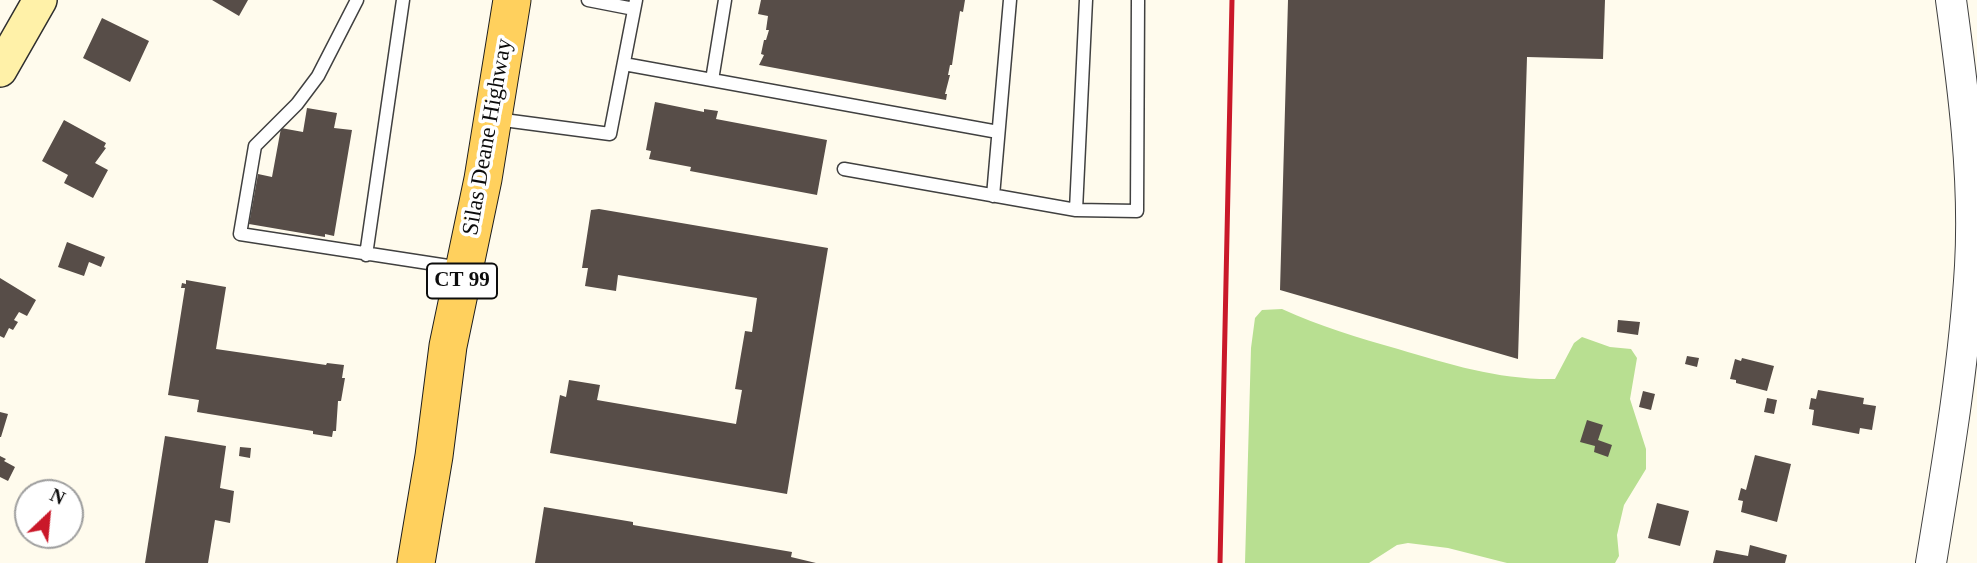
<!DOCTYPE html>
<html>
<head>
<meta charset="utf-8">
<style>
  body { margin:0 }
  #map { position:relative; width:1977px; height:563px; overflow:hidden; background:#fffbed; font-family:Georgia,serif }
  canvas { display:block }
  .north { position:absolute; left:14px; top:479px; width:70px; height:70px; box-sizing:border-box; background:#fff; border:2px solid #9e9e9e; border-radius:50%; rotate:26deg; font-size:19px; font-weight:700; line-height:28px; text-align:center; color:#0d0d0d }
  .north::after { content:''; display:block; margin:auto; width:24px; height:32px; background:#ca1829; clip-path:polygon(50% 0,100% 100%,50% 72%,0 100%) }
</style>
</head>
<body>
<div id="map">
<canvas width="1977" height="563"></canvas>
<div class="north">N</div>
</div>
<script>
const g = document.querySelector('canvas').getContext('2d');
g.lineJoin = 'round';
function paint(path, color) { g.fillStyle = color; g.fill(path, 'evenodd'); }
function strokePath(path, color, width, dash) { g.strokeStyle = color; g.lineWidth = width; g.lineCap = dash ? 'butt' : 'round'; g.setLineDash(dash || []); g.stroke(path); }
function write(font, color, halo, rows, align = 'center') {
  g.font = font + ' Georgia,serif'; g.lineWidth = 7; g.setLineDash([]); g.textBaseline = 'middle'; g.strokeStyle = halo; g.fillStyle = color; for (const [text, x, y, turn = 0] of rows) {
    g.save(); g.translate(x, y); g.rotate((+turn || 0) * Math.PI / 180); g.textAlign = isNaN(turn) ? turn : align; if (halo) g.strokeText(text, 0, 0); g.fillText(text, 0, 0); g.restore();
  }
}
paint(new Path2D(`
  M1282,309c38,17 76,29 116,40 54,16 101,31 157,30l19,-36 8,-6 28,10 21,2 6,9 -7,41 16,50v20l-22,36 -7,30 2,21 -4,7h-108l-59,-15 -40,-5 -11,2 -28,18h-124l6,-215 4,-30 7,-8z`), '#b8df91');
paint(new Path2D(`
  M212,0h36l-9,16z
  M761,0h204l-2,12 -3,-1 -8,54h-2l-2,10h2l-5,19h2l-1,6 -187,-35 5,-10 -3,-1 3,-14h2l3,-10h-3l2,-14 -10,-2z
  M1288,0h317l-2,59 -76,-2 -9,302 -238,-69z
  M102,18l47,23 -19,41 -47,-24z
  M655,102l49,10v-3l14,2 -2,8 111,21 -10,55 -127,-24 1,-4 -42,-8 2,-8 -5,-1z
  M307,108l30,5 -3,15 18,2 -18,106 -9,-2v3l-76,-13 9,-50 14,3 9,-49 22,4z
  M64,120l42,23 -2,4 2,1 -11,15 13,7 -15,28 -29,-15 4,-8 -26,-14z
  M599,209l229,39 -41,246 -237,-41 10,-58 6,2 3,-17 31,5 -3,15 139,24 6,-34 -7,-1 10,-58 7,1 5,-34 -139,-23 -2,16 -31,-5 3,-18h-6l9,-58z
  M67,242l38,15 -4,10 -12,-5 -5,14 -26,-9z
  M0,278l36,22 -9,16 -8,-4 -5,8 4,2 -5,8 -4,-2 -5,10 -4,-2z
  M186,280l40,7 -10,62 110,16 1,-2 17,2 -2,13h3l-4,23h-3l-2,30h-3l-1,6 -19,-3v-3l-116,-19 2,-12 -31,-5 17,-107h-4l1,-5 4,1z
  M1618,320l22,2 -2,13 -21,-3z
  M1687,356l12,2 -2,9 -12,-3z
  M1742,358l32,8 -7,25 -31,-8v-3l-6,-1 5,-20 6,2z
  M1818,390l46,8 -1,6 13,2 -4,24 -12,-2 -1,6 -47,-9 2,-15 -5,-1 2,-11 5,1z
  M1643,391l12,3 -4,16 -12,-3z
  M1767,398l10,2 -3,14 -10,-2z
  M0,412l8,2 -7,23h-1z
  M1587,420l16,5 -5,15 14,5 -4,12 -14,-5 1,-6 -15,-4z
  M165,436l61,10 -6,42 14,3 -4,32 -15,-3 -7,43h-63z
  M240,447l11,1 -1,10 -11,-2z
  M1755,455l36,9 -14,58 -36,-10 2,-11 -5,-1 3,-12 5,2z
  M0,456l6,3 -2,2 11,6 -7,14 -8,-4z
  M1657,503l32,8 -9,35 -32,-8z
  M544,507l89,15v3l159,27 -1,5 25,6h-281z
  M1750,545l37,10 -2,8h-72l3,-13 32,6z`), '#574d48');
const service = new Path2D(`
  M357,0l-39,76 -21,28 -42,42 -15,88 221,34
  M588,0l46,9
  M624,64l374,68
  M712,80l13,-80
  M496,119l114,15 26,-134
  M844,169l232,41 61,1 1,-211
  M993,196l17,-196
  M1076,210l10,-210
  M366,255l37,-255`);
const tertiary = new Path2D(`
  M1931,563c16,-98 33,-197 39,-297 5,-89 -7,-178 -19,-266`);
const secondary = new Path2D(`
  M0,70l40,-70`);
const primary = new Path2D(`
  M416,563l18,-107 14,-110 35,-167 29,-179`);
strokePath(service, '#404040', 15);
strokePath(tertiary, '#404040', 32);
strokePath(secondary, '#2f2f2f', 36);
strokePath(primary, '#1e1e1e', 39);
strokePath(service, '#fff', 12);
strokePath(tertiary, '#fff', 30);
strokePath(secondary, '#fff1a8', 33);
strokePath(primary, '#ffd05d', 37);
strokePath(new Path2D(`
  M1220,563l12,-563`), '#ca1829', 5);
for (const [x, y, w] of [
  [462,281,70]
]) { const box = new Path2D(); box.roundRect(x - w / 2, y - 17.5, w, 35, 5); g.fillStyle = '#fff'; g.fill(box); strokePath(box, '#0d0d0d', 2); }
write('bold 21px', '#0d0d0d', null, [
  ["CT 99",462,281]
]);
write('23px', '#0d0d0d', '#fff', [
  ["Silas Deane Highway",488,137,-80]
]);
</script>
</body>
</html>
